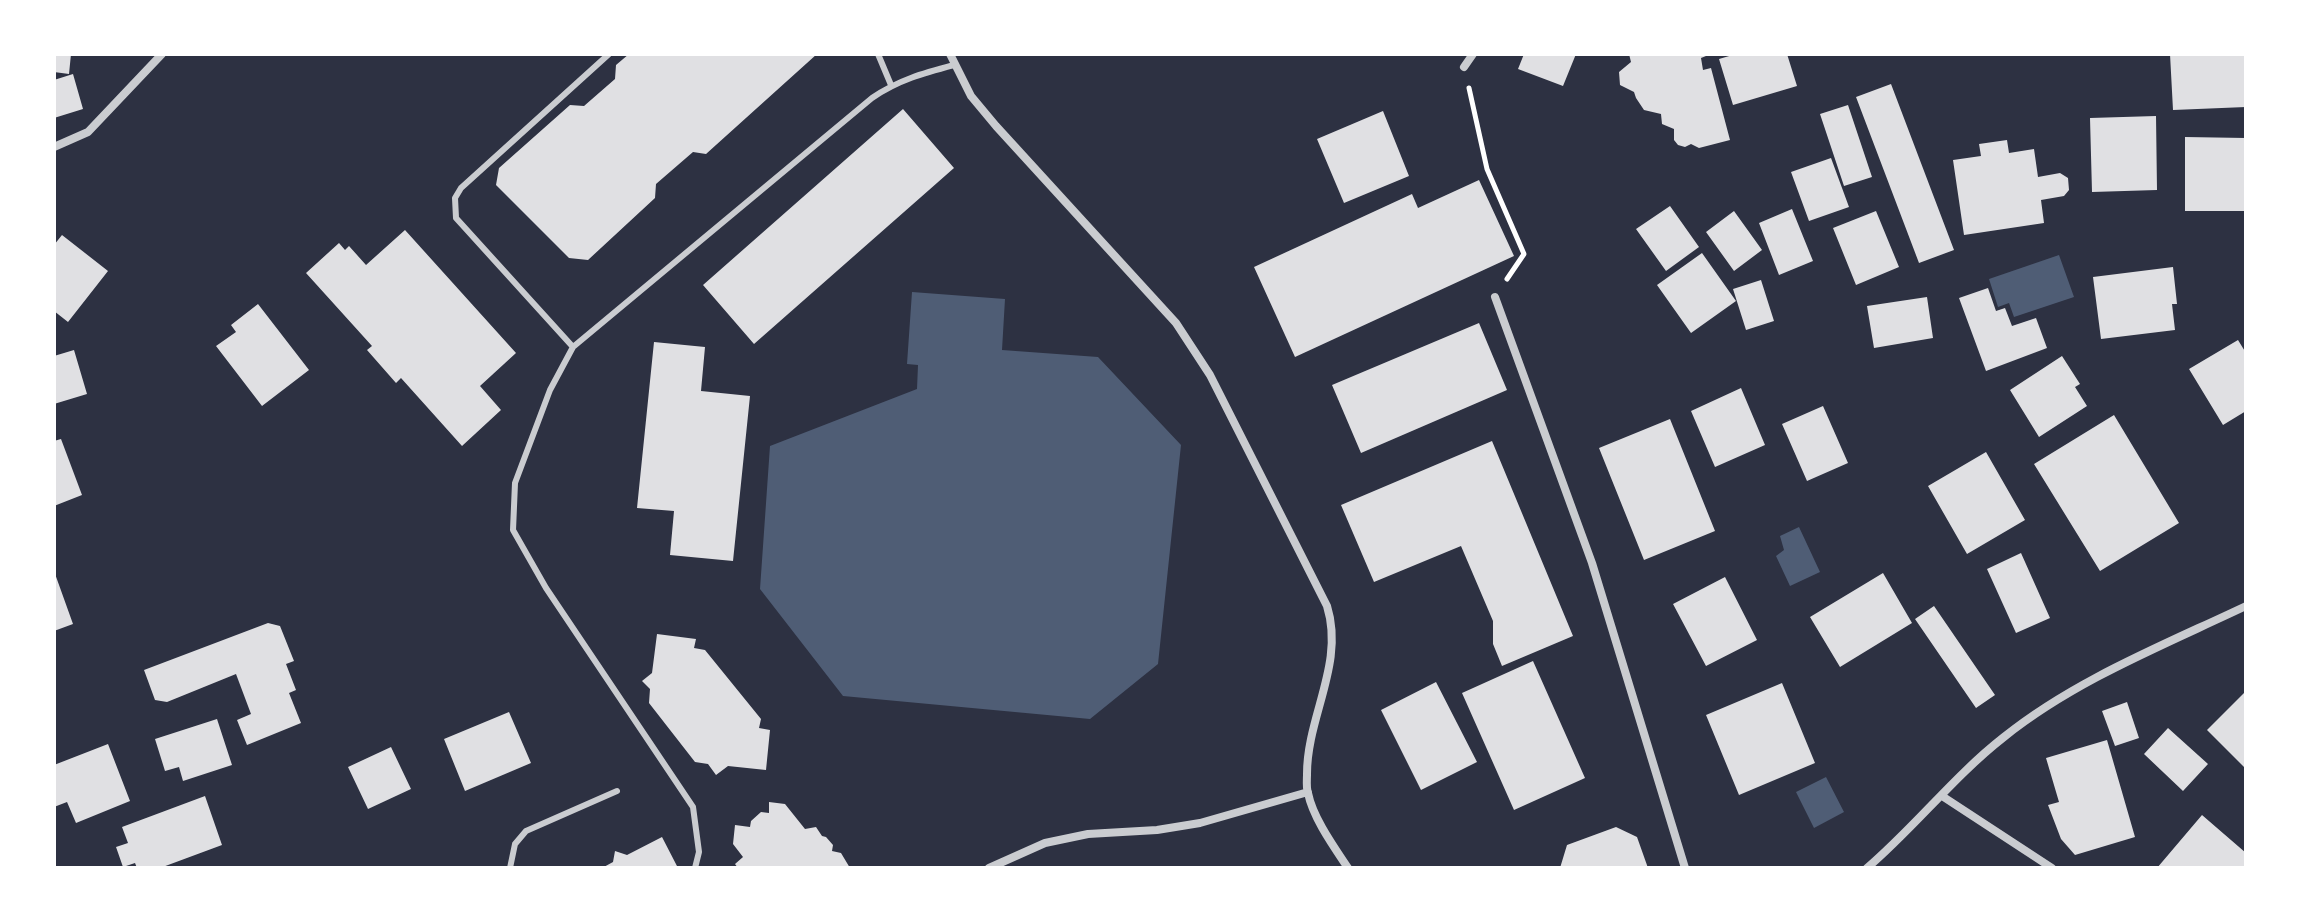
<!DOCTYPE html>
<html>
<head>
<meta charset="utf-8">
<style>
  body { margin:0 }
  #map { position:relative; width:2300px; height:922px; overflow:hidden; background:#2d3142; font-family:Helvetica,sans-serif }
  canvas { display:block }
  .frame { position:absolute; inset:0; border:56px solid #fff; pointer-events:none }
</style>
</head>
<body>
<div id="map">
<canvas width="2300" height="922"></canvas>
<div class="frame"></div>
</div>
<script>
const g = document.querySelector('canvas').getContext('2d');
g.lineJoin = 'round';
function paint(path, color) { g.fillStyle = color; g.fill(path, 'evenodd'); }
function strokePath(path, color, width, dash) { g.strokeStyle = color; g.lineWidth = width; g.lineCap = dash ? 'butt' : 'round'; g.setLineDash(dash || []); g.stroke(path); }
paint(new Path2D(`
  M2059,255l15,42 -60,20 -5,-14 -11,4 -9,-28z
  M912,292l93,7 -3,51 96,7 83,88 -23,219 -68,55 -247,-23 -83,-107 10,-143 147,-57 1,-24 -11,-1z
  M1799,527l21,45 -30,14 -14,-30 8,-6 -4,-14z
  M1826,777l18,35 -30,16 -18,-36z`), '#4f5d75');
paint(new Path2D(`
  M54,54h17l-2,20 -15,-2z
  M629,54h188l-111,100 -13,-2 -37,32 -1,14 -67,62 -19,-2 -73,-73 3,-17 71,-63 14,1 31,-27 1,-14z
  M1524,54h52l-13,32 -45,-17z
  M1629,54h82l-10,4 2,12 8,-2 19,72 -31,8 -8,-4 -6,3 -7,-2 -4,-5v-11l-12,-5 -1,-10 -17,-4 -8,-12 -2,-6 -14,-7 -1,-13 12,-10z
  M1736,54h51l10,32 -64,19 -14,-46z
  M2170,54h76v53l-73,3z
  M73,74l10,35 -29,9v-38z
  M1891,84l63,166 -35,13 -63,-166z
  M1848,105l24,72 -28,9 -24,-72z
  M903,109l51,59 -200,176 -51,-59z
  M1383,111l26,65 -65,27 -27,-64z
  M2156,116l1,74 -65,2 -2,-74z
  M2185,137l61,1v73h-61z
  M2007,140l2,13 25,-4 4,28 22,-4 8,5 1,12 -5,6 -23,4 3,23 -80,12 -11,-75 28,-4 -2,-12z
  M1831,158l18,49 -40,14 -18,-49z
  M1479,180l35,76 -219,101 -41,-90 158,-73 6,14z
  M1670,206l29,41 -33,24 -30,-42z
  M1792,209l21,52 -34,14 -20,-52z
  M1734,211l28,39 -28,21 -28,-39z
  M1876,211l23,56 -43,18 -23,-57z
  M405,230l111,123 -36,33 21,24 -39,36 -61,-68 -5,5 -29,-33 5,-4 -66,-73 33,-30 6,7 4,-4 17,19z
  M62,235l46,36 -40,51 -14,-11v-66z
  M1702,253l34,48 -45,32 -34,-48z
  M2173,267l4,37h-5l3,26 -74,9 -8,-62z
  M1761,280l13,41 -28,9 -13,-41z
  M1988,288l8,23 9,-3 7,18 24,-8 11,30 -61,23 -27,-73z
  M1927,297l6,41 -59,10 -7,-42z
  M258,304l51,66 -47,36 -46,-60 20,-14 -5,-7z
  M1479,323l28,67 -146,63 -29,-68z
  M2238,340l8,13v58l-23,14 -34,-56z
  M654,342l51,5 -4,44 49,5 -17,165 -63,-6 4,-44 -37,-3z
  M74,350l13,44 -33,10v-48z
  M2062,356l18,28 -5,3 12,19 -48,31 -29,-47z
  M1741,388l24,57 -50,22 -24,-56z
  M1823,406l25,57 -41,18 -25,-57z
  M2114,415l65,108 -79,48 -66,-107z
  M1670,419l45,112 -71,29 -45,-112z
  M61,439l21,56 -28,11v-65z
  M1492,441l81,195 -71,30 -9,-22v-23l-32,-75 -87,36 -33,-77z
  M1986,452l39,68 -58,34 -39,-68z
  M2021,553l29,65 -34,15 -29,-64z
  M54,571l19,53 -19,7z
  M1883,573l29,50 -72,44 -30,-50z
  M1725,577l32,63 -51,26 -33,-62z
  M1934,606l61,89 -19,13 -61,-89z
  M268,623l12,3 14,35 -8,3 10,26 -7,3 12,30 -54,22 -10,-25 14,-6 -15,-40 -69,28 -12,-2 -11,-30z
  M657,634l39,5 -2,9 11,2 56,69 -2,9 11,2 -4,40 -38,-4 -12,9 -8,-11 -13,-2 -46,-59 1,-14 -8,-8 10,-8z
  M1533,661l52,117 -71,32 -52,-117z
  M1436,682l41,80 -56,28 -40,-80z
  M1782,683l33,80 -76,32 -33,-80z
  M2246,691v78l-39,-39z
  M2127,702l12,36 -24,8 -13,-35z
  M509,712l22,51 -66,28 -21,-52z
  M217,719l15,46 -49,16 -4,-14 -14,4 -10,-32z
  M2168,728l40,36 -25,27 -39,-37z
  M2107,740l28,97 -60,18 -14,-16 -13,-34 11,-3 -13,-44z
  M108,744l22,57 -54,22 -9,-21 -13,5v-42z
  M391,747l20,42 -43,20 -20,-42z
  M205,796l17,49 -62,23h-23l-2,-5 -12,4 -7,-20 12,-4 -6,-16z
  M769,802l16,2 20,25 11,-2 6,9 4,1 7,8 -1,6 9,2 9,15h-112l-3,-4 8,-7 -10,-13 2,-19 15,2 1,-6 10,-9 8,1z
  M2202,815l44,38v15h-89z
  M1616,827l21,10 11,31h-88l7,-23z
  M662,837l16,31h-76l11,-6 2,-11 12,4z`), '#e0e0e3');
strokePath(new Path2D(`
  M1469,88l18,81 37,85 -17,25`), '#fff', 5);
strokePath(new Path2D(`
  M878,54l13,31
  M573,347l-117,-129 -1,-20 6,-10 148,-134
  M510,868l5,-24 11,-13 91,-40
  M695,868l4,-16 -6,-45 -147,-219 -33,-58 2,-47 35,-93 23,-43 299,-249c26,-18 52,-25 82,-33`), '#caccd0', 6);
strokePath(new Path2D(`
  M950,54l21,42 25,30 180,197 34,52 117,231c18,58 -20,110 -20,168 0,6 -1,13 1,19 5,25 26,54 40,75
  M1464,67l9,-13
  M54,147l34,-15 74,-78
  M1495,297l97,266 93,305
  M1942,796l110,72
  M989,868l56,-25 43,-9 69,-4 43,-7 108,-31
  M1867,868c48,-41 87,-92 137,-131 71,-57 160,-92 242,-131`), '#caccd0', 8);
</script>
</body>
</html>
